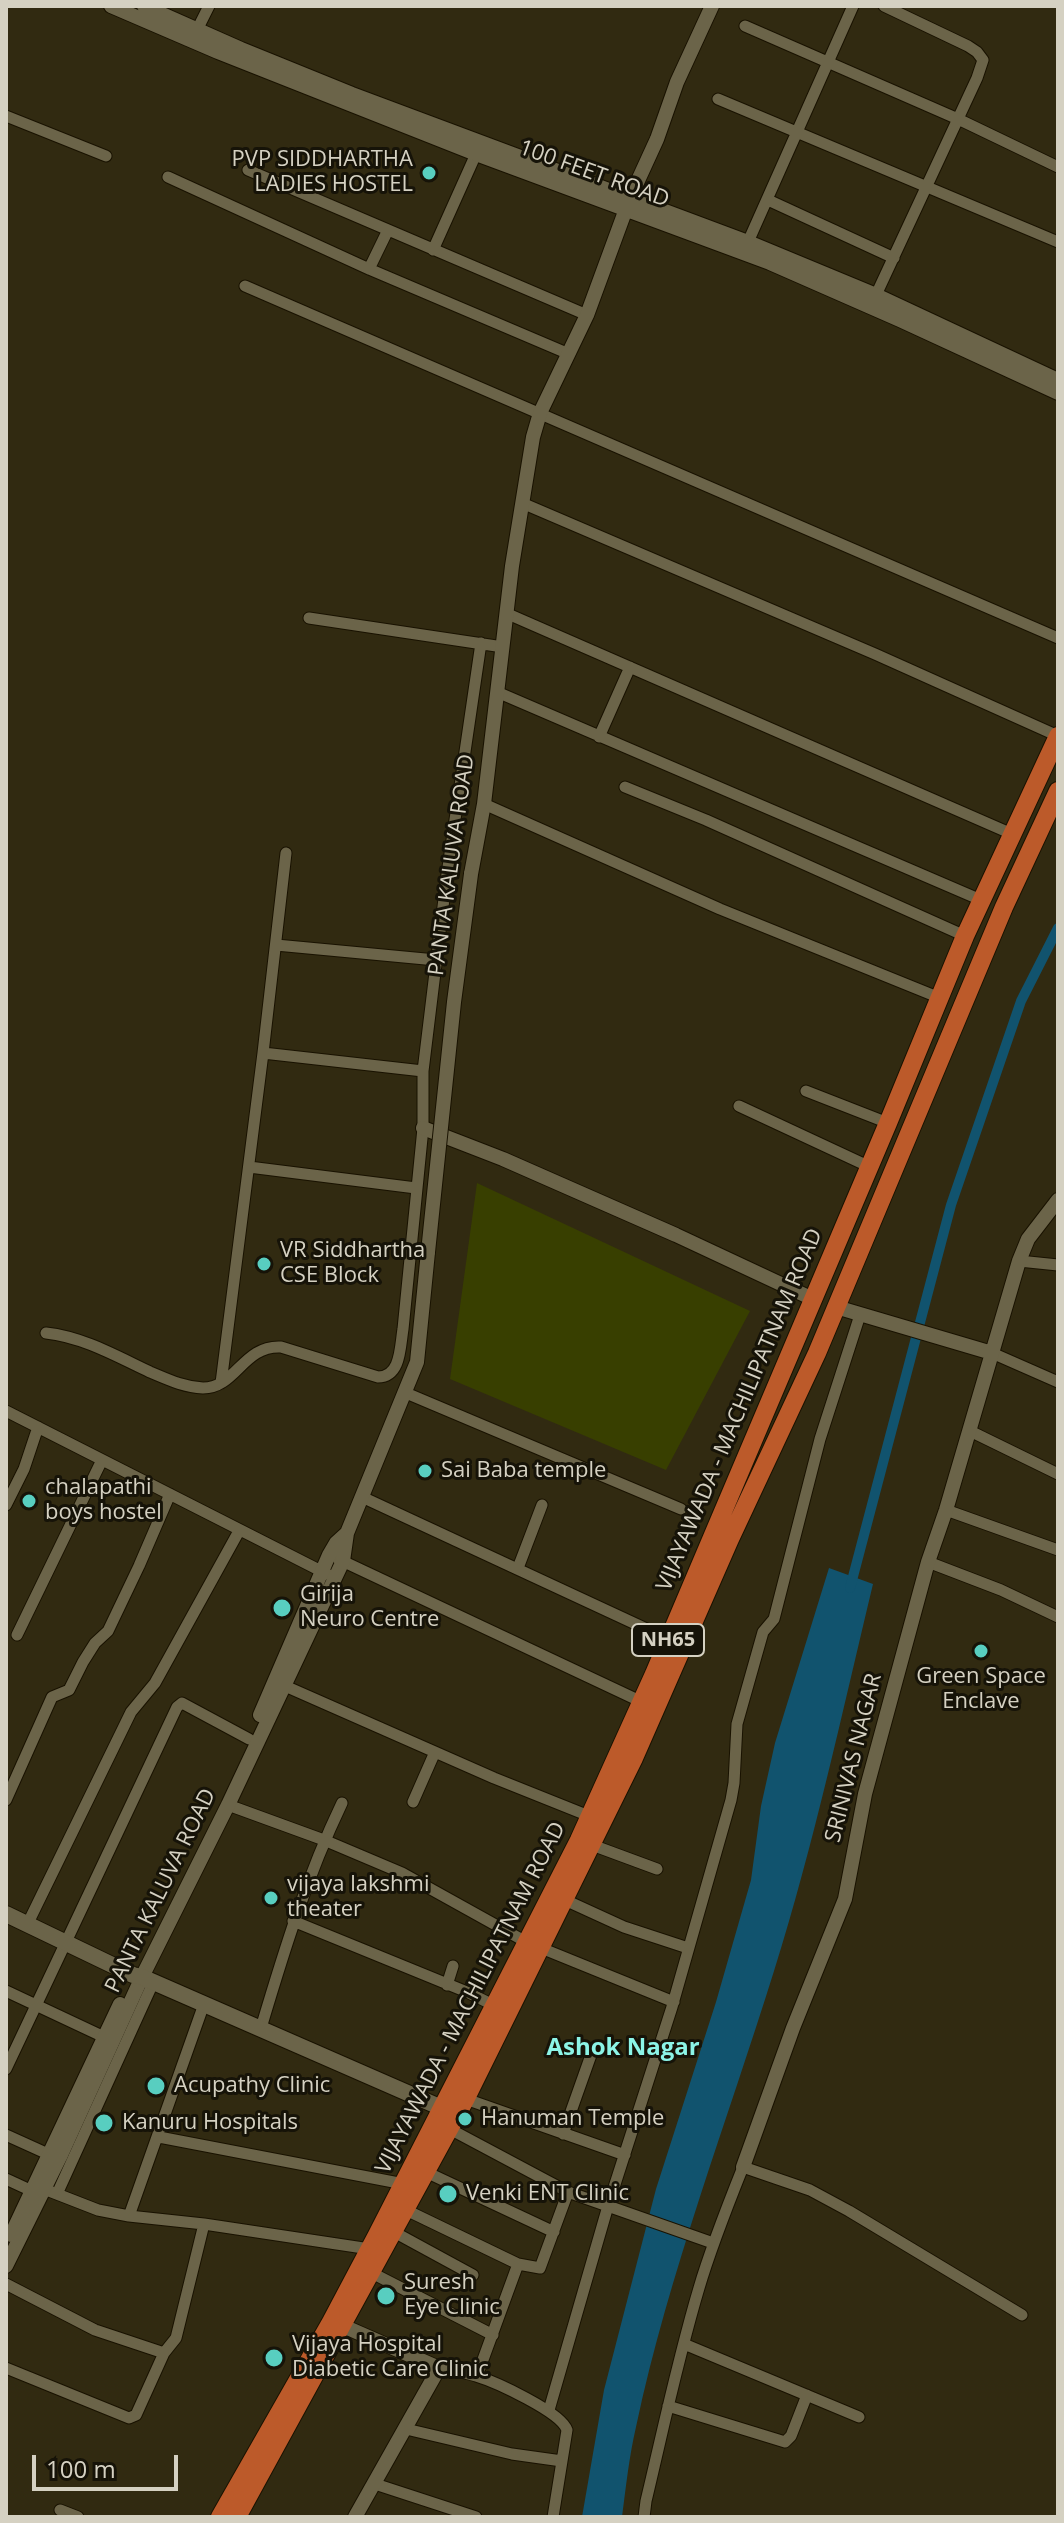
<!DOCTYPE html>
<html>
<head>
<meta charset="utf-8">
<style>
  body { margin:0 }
  #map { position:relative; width:1064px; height:2523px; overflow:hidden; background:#312a11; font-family:"Open Sans",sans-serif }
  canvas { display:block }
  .frame { position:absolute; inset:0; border:8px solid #d5d1c2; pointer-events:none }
  .scale { position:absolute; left:32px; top:2455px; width:146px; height:36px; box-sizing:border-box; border:4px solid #d5d1c2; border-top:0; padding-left:10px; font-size:24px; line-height:28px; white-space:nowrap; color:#d5d1c2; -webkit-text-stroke:6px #161308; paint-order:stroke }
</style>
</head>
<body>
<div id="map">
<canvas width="1064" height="2523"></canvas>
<div class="frame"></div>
<div class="scale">100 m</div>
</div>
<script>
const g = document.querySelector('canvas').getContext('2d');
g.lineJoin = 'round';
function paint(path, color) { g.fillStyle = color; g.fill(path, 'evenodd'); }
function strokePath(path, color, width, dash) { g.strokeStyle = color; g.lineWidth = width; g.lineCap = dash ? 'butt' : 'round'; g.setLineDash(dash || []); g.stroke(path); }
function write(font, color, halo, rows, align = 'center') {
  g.font = font + ' "Open Sans",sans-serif'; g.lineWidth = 6; g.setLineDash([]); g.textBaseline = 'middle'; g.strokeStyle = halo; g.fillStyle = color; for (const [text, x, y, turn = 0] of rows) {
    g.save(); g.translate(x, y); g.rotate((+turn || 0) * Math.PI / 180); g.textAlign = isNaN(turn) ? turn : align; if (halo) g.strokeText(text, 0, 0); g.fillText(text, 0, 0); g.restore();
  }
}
paint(new Path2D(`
  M477,1183l273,128 -84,159 -216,-91z`), '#383f00');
paint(new Path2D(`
  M829,1568l44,16c-31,129 -59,260 -99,387 -47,151 -105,301 -138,456 -7,30 -10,60 -14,90h-40l22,-127 52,-201 60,-187 35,-122 10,-74 14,-63z`), '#11536e');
strokePath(new Path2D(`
  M850,1588l101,-383 70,-204 37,-73`), '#11536e', 10);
const minor = new Path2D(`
  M745,26l213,93 100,48
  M197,30l12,-24
  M718,99l340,143
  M6,116l100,40
  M248,170l339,145
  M168,177l201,92 200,85
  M768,200l126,58
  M748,242l105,-236
  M433,250l43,-96
  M369,269l19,-39
  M245,286l813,352
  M876,295l101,-217 6,-18 -6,-8 -9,-6 -84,-40
  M522,503l353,151 183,82
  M508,614l504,220
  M309,618l194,29
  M497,692l484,208
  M599,737l31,-70
  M625,787l81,33 259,116
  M484,804l236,105 220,89
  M276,945l160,15
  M263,1053l160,18
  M806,1091l82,32
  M739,1106l131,61
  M249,1167l167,21
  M1019,1261l39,4
  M46,1333c37,4 70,23 104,39 17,7 33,15 53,16 33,0 40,-43 78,-41l97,30c23,0 22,-30 25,-48l20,-201v-57l24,-197 34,-231
  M992,1353l66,29
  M221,1383l42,-330 23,-200
  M406,1393l275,116
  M6,1411l321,163
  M970,1431l88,43
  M362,1497l306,142
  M6,1505l18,-36 14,-42
  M946,1510l112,40
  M338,1559l304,143
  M928,1562l73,28 57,27
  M518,1568l24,-63
  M17,1635l85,-175
  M285,1686l209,92 95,38
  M6,1800l46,-103 17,-7 14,-28 12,-19 13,-12 31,-65 31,-72
  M413,1802l22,-50
  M228,1805l96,35 78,33 126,70
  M592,1845l65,24
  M565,1900l59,27 64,21
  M293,1921l174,71 28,14
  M28,1923l103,-211 24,-29 84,-152
  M541,1948l133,54
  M447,1985l6,-19
  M6,1991l98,46
  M261,2028c23,-77 46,-152 81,-225
  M6,2069l171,-362 5,-4 67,36
  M463,2098l162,57
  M446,2127l122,65 145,51
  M563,2134l28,-79
  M6,2135l42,19
  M159,2137l245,47
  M426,2172l128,60
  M6,2179l26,12
  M44,2189l54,21 31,6 75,8 166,25
  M57,2194l96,-211
  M406,2210l112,54 -41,112
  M129,2216l75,-212
  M394,2232l79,43
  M518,2264l22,4 28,-76
  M372,2273l121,62
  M6,2284l89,46 69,23
  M684,2344l175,73
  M6,2368l123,50 7,-3 28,-62 12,-15 28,-114
  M439,2368c12,3 26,4 37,8 20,6 85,36 91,54l-14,87
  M668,2406l117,36 6,-6 16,-41
  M549,2410l59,-204 64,-199 59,-207 3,-17 3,-59 26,-92 11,-13 46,-180 40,-124
  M406,2429l106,25 50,7
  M375,2484l101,33
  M60,2510l18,7
  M644,2517l2,-16c17,-71 32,-143 53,-213 12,-41 28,-81 44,-121l67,23 39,21 173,104`);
const tertiary = new Path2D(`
  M111,6l107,46 258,102 294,109 130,57 158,73
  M144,6l97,43 111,45 396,148 128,53 182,85
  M471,874l13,-70 28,-238 21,-129 7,-24 47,-98 43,-117 27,-59 20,-57 35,-76
  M423,1128l80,31 173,76 137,64
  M836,1307l156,46
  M260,1715l69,-160 7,-12 11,-10
  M743,2167l50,-139 52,-129 20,-105 63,-232 18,-52 73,-249 9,-22 30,-39
  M11,2235l109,-231
  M6,2266l54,-109 82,-180 86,-172 115,-244 4,-28 70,-171 11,-110
  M343,2326l96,42 -84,149`);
const secondary = new Path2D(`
  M6,1914l127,61 9,2 309,135`);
const trunk = new Path2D(`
  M220,2517l111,-195 46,-87 202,-395 75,-166 234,-551 77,-187 93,-200
  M237,2517l228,-417 169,-342 96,-219 87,-186 187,-446 54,-116`);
strokePath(minor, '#191200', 13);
strokePath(tertiary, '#191200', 16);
strokePath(secondary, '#191200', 18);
strokePath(trunk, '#191200', 20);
strokePath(minor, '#6b6449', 11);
strokePath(tertiary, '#6b6449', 14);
strokePath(secondary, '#6b6449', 16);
strokePath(trunk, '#bc5a2a', 18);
const tertiaryBridge = new Path2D(`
  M428,1252l26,-250 17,-128`);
strokePath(tertiaryBridge, '#191200', 16, []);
strokePath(tertiaryBridge, '#6b6449', 14);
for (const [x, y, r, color] of [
  [429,173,8,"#58cec0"],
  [264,1264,8,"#58cec0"],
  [425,1471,8,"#58cec0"],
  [29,1501,8,"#58cec0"],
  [282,1608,10,"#58cec0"],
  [981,1651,8,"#58cec0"],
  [271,1898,8,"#58cec0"],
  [156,2086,10,"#58cec0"],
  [465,2119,8,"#58cec0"],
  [104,2123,10,"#58cec0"],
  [448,2194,10,"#58cec0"],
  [386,2296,10,"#58cec0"],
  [274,2358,10,"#58cec0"]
]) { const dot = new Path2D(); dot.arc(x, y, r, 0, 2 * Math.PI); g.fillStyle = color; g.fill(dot); strokePath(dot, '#161308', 3); }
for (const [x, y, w] of [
  [668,1640,72]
]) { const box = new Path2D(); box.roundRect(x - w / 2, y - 16, w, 32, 6); g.fillStyle = '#161308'; g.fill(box); strokePath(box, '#d5d1c2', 2); }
write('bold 20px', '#d5d1c2', null, [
  ["NH65",668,1640]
]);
write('22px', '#d5d1c2', '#161308', [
  ["PVP SIDDHARTHA",413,160,"right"],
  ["LADIES HOSTEL",413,185,"right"],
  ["VR Siddhartha",280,1251],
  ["CSE Block",280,1276],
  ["Sai Baba temple",441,1471],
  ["chalapathi",45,1488],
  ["boys hostel",45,1513],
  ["Girija",300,1595],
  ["Neuro Centre",300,1620],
  ["Green Space",981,1677,"center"],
  ["Enclave",981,1702,"center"],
  ["vijaya lakshmi",287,1885],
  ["theater",287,1910],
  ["Acupathy Clinic",174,2086],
  ["Hanuman Temple",481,2119],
  ["Kanuru Hospitals",122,2123],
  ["Venki ENT Clinic",466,2194],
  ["Suresh",404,2283],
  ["Eye Clinic",404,2308],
  ["Vijaya Hospital",292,2345],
  ["Diabetic Care Clinic",292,2370]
], 'left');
write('22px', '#d5d1c2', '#161308', [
  ["100 FEET ROAD",594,174,20],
  ["PANTA KALUVA ROAD",452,865,-82],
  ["VIJAYAWADA - MACHILIPATNAM ROAD",740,1410,-67],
  ["SRINIVAS NAGAR",854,1758,-76],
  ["PANTA KALUVA ROAD",161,1891,-64],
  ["VIJAYAWADA - MACHILIPATNAM ROAD",471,1998,-63]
]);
write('bold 24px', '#8cf4e7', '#161308', [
  ["Ashok Nagar",623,2048]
]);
</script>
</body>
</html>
